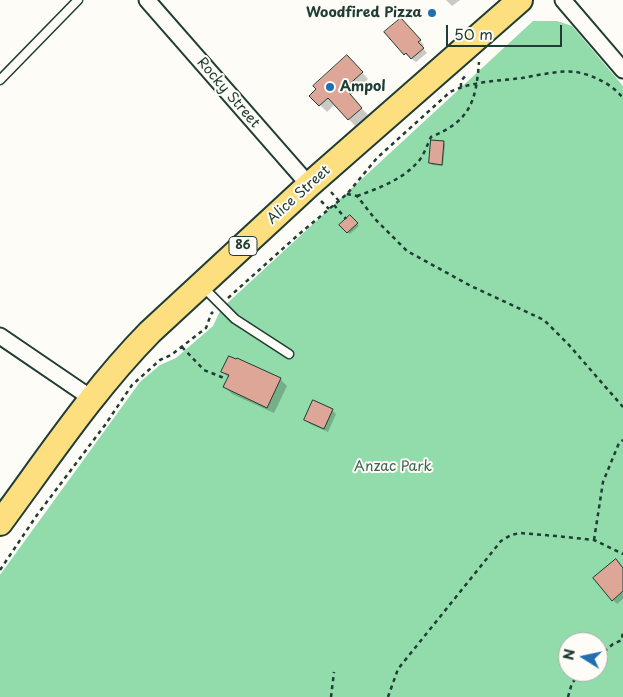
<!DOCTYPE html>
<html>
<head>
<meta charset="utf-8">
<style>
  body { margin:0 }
  #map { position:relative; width:623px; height:697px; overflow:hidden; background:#fdfcf7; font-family:"Playpen Sans",sans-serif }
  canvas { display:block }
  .north { position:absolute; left:558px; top:632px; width:50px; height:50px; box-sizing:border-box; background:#fdfcf7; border:1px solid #a4b0a9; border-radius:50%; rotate:280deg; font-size:14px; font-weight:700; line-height:20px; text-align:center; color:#1f3d34 }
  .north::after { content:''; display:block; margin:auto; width:18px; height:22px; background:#1f6fb2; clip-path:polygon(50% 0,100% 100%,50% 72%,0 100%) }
  .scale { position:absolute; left:446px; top:25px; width:116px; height:22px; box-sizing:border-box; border:2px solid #1f3d34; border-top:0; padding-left:6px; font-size:15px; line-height:18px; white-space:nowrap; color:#1f3d34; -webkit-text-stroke:4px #fdfcf7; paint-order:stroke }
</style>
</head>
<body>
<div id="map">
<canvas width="623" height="697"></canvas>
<div class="north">N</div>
<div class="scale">50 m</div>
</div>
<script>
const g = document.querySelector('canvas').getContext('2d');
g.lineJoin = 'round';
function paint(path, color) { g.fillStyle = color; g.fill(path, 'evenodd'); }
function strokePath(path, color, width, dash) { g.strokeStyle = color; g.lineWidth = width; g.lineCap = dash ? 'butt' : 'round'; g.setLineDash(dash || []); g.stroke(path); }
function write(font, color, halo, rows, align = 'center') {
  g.font = font + ' "Playpen Sans",sans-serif'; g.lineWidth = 4; g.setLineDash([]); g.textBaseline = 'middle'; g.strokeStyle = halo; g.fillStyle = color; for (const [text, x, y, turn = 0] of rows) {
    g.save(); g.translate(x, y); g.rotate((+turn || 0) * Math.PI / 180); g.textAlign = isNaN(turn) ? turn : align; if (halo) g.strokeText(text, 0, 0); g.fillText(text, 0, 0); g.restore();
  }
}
paint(new Path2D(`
  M533,21h24l15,5 51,60v611h-623v-122l140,-193 20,-17 16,-7 37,-32 8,-17zM568,642h30v30h-30z`), '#92dbab');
paint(new Path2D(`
  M446,0h14l-8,6z
  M405,24l19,21 -2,2 5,6 -11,9 -11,-8z
  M354,63l14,16 -18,17 18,19 -13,11 -20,-22 -8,8 -16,-16z
  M443,142l2,2 -2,22 -11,-1 -2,-2z
  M350,217l9,9 -9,8 -9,-9z
  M236,360l44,19 7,7 -13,27 -42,-19 -7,-7 4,-9 -6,-6z
  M332,410l4,4 -8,18 -18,-8 -4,-4z
  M623,569v30l-6,5 -4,-4z`), '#0003');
const building = new Path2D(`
  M401,18l20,22 -3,2 6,6 -13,11 -5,-6 -2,2 -20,-23z
  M347,55l16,17 -18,16 17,20 -14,12 -20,-22 -9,8 -10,-10 7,-7 -3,-3z
  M431,140l13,1 -2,24 -13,-2z
  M350,215l8,8 -11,10 -8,-8z
  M229,356l7,3 1,-1 44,20 -14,30 -44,-21 6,-12 -8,-3z
  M313,400l20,9 -9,20 -20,-9z
  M616,559l7,9v23l-11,10 -19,-23z`);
paint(building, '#dea696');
strokePath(building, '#1f3d34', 1);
const service = new Path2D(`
  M0,80l78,-80
  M202,286l33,33 54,35`);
const minor = new Path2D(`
  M147,0l162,185
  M563,0l60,70
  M0,336l91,62`);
const primary = new Path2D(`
  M0,523c48,-65 93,-133 150,-191l159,-147 211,-185`);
strokePath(service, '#1f3d34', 11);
strokePath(minor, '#1f3d34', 19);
strokePath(primary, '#1f3d34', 28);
strokePath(new Path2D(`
  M461,87v-6l5,-6
  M331,192l8,9
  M347,194l10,2 18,23 32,32 64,35 73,34 25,25 54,62
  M357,196c20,-7 44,-16 59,-32 7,-6 11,-19 15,-27 39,-16 45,-35 48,-75
  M321,201l8,8
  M334,205l12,14
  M228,298l70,-63 49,-41 30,-36 73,-66c22,-11 49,-11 72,-14 18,-3 37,-8 54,-6 17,3 36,12 47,26
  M182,347l22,23 20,8
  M594,540l9,-58 16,-39 4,-3
  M0,570l37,-55 68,-90 27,-40 28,-25 11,-5 35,-27 5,-14 2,-2
  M598,657l15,-13 9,-4 1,-10
  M331,697l3,-25
  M388,697l10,-28 103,-128 10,-6 9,-2 36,3 38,4 29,14
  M568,697l4,-14 10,-11`), '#1f3d34', 2.5, [4, 4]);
strokePath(service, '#fdfcf7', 8);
strokePath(minor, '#fdfcf7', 15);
strokePath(primary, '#fedf80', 24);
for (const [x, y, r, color] of [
  [432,13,5,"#1f6fb2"],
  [330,87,5,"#1f6fb2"]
]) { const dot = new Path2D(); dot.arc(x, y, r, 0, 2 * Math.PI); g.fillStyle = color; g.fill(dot); strokePath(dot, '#fdfcf7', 2); }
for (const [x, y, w] of [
  [243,246,28]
]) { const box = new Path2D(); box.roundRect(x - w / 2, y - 9.5, w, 19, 4); g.fillStyle = '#fdfcf7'; g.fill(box); strokePath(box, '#1f3d34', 1); }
write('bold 12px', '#1f3d34', null, [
  ["86",243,246]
]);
write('bold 14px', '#1f3d34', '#fdfcf7', [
  ["Woodfired Pizza",422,13],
  ["Ampol",340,87,"left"]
], 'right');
write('14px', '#1f3d34', '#fdfcf7', [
  ["Rocky Street",228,93,49],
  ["Alice Street",299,195,-42]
]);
write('14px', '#3c6452', '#fdfcf7', [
  ["Anzac Park",393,467]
]);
</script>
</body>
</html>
